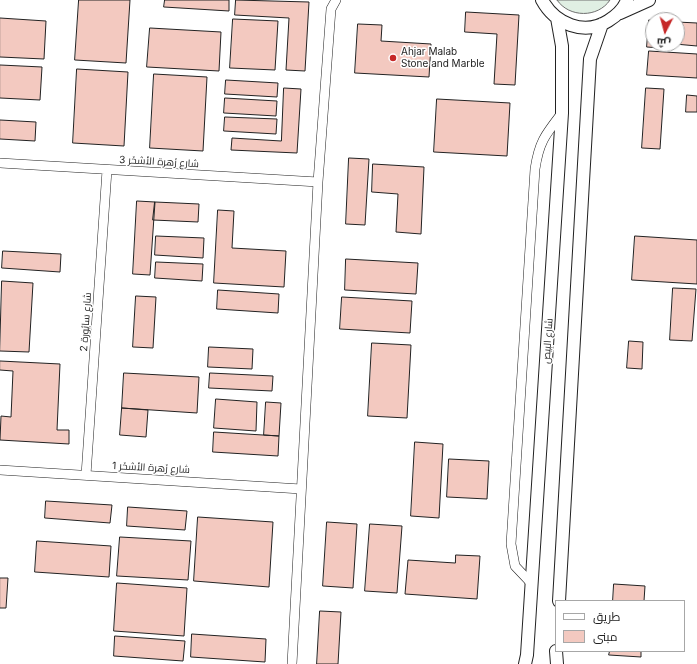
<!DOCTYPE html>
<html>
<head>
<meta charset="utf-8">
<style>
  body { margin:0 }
  #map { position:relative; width:697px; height:664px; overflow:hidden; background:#fff; font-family:Inter,Cairo,sans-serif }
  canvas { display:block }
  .legend { position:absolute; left:555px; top:600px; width:130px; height:52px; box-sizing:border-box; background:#fff; border:1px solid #a7a7a7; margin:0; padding:5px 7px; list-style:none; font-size:12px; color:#222 }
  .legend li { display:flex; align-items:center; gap:8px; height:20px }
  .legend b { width:20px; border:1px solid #a7a7a7 }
  .north { position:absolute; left:645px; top:12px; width:40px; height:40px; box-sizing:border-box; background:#fff; border:1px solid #a7a7a7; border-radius:50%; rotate:186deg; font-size:11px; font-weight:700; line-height:16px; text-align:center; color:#222 }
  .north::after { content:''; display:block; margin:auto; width:14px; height:18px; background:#c62828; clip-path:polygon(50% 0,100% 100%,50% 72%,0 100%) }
</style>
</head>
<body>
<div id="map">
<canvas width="697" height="664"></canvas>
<ul class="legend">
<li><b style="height:5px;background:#fff"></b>طريق</li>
<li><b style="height:11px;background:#f3c9c0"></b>مبنى</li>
</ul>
<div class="north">ش</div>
</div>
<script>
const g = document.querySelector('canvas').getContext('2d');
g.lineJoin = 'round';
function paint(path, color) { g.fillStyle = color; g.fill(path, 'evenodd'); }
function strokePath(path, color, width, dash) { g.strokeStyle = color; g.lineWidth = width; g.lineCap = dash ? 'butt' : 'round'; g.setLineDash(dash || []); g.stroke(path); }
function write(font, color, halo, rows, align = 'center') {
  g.font = font + ' Inter,Cairo,sans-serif'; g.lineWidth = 3; g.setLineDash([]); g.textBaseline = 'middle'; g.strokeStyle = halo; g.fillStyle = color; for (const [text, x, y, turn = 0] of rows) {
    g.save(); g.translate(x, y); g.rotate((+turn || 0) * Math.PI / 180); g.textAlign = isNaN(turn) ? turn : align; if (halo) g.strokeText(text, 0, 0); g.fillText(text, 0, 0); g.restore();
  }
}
const green = new Path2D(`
  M557,0h53c-12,18 -41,18 -53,0z`);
paint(green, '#e0efe3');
strokePath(green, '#6f6f6f', 1);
const building = new Path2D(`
  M79,0h51l-4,63 -51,-3z
  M165,0h64v11l-65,-4z
  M236,0l73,2 -4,69 -19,-1 3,-52 -54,-3z
  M466,12l53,3 -4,70 -21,-1 3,-50 -32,-2z
  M0,18l46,3 -2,38 -44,-2z
  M233,19l45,2 -3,49 -45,-2z
  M649,20h4v24h24v-22l20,1v23l-22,-2 -1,5 -27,-2z
  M358,24l24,1 -1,16 50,3 -2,33 -74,-4z
  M150,28l71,4 -2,39 -72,-4z
  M649,51l48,3v24l-50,-3z
  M0,65l42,2 -2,33 -40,-2z
  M77,69l51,3 -4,74 -51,-3z
  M154,74l53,3 -4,74 -53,-3z
  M226,80l52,3 -1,14 -52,-3z
  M284,88l17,1 -4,64 -66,-3 1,-12 49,3z
  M646,88l18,1 -4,60 -18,-1z
  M687,95l10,1v16h-11z
  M225,98l52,3 -1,15 -52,-3z
  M437,99l73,4 -3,53 -73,-4z
  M225,117l52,2 -1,15 -52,-3z
  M0,120l36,2 -1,19 -35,-2z
  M349,158l20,1 -4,66 -19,-1z
  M373,164l51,3 -3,67 -25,-2 2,-38 -26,-2z
  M137,201l18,1 -5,73 -17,-1z
  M155,202l44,2 -1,18 -45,-2z
  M218,210l16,1 -2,37 54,3 -2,36 -70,-4z
  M156,236l48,2 -1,20 -48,-3z
  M635,236l62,4v44l-65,-4z
  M3,251l58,3 -1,18 -58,-4z
  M346,259l72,4 -2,31 -71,-4z
  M156,262l47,2 -1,17 -47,-3z
  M2,281l31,2 -4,69 -29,-1z
  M673,288l23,1 -4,52 -22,-1z
  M218,290l61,4 -1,19 -61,-4z
  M136,296l20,1 -3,51 -20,-1z
  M342,297l70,4 -2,32 -70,-4z
  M629,341l14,1 -1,27 -15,-1z
  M372,343l39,2 -4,73 -39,-2z
  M209,347l44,2 -1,20 -44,-2z
  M0,361l60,3 -3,66h12v14l-69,-4 1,-24 10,1 2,-46 -13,-1z
  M124,373l75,4 -2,36 -75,-5z
  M210,373l63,3 -1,15 -63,-3z
  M216,399l41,3 -1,29 -42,-3z
  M266,402l15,1 -2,33 -15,-1z
  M122,408l26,2 -2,27 -26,-2z
  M214,432l65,4 -1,20 -65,-4z
  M415,442l28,2 -4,74 -28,-2z
  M449,459l40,2 -2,38 -40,-2z
  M46,501l66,4 -2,18 -65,-5z
  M128,507l59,4 -2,19 -58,-4z
  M198,517l75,5 -4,65 -75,-6z
  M327,522l30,2 -4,64 -30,-2z
  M370,524l32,2 -5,67 -32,-2z
  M120,537l71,4 -3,39 -71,-4z
  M37,541l74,5 -2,31 -74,-5z
  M456,555l24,1 -3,43 -72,-5 3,-34 47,3z
  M0,578h8l-2,30h-6z
  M117,583l70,5 -3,48 -70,-5z
  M614,584l31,2 -1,15h-31z
  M320,611l21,1 -3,52h-21z
  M192,634l74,5 -1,23 -74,-5z
  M115,636l70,5 -2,20 -69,-5z
  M610,651h31v6l-32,-2z`);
paint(building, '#f3c9c0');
strokePath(building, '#222', 1);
const minor = new Path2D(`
  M0,163l318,19
  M0,470l301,19
  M86,475l21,-305
  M532,584l-17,-18 -4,-22 24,-375c4,-27 10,-34 27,-56
  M292,664l26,-482 13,-173 5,-9`);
const tertiary = new Path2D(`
  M542,0c13,24 42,36 66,21 8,-5 16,-12 19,-21
  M620,13l29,-13
  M559,601l31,-542 12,-35
  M556,651l1,13
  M525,664l2,-9 35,-542v-67l-5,-28`);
strokePath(minor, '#222', 10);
strokePath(tertiary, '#222', 14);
strokePath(minor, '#fff', 9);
strokePath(tertiary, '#fff', 12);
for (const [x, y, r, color] of [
  [393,58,4,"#c62828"]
]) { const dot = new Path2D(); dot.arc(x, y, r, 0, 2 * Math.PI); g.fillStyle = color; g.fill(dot); strokePath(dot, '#fff', 1.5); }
write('10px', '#222', '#fff', [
  ["Ahjar Malab",401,52],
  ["Stone and Marble",401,64]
], 'left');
write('10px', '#222', '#fff', [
  ["شارع زَهرة الأشخَر 3",159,162,3],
  ["شارع سايُورة 2",86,322,-86],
  ["شارع البِيص",548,341,-86],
  ["شارع زَهرة الأشخَر 1",151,468,3]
]);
</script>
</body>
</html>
